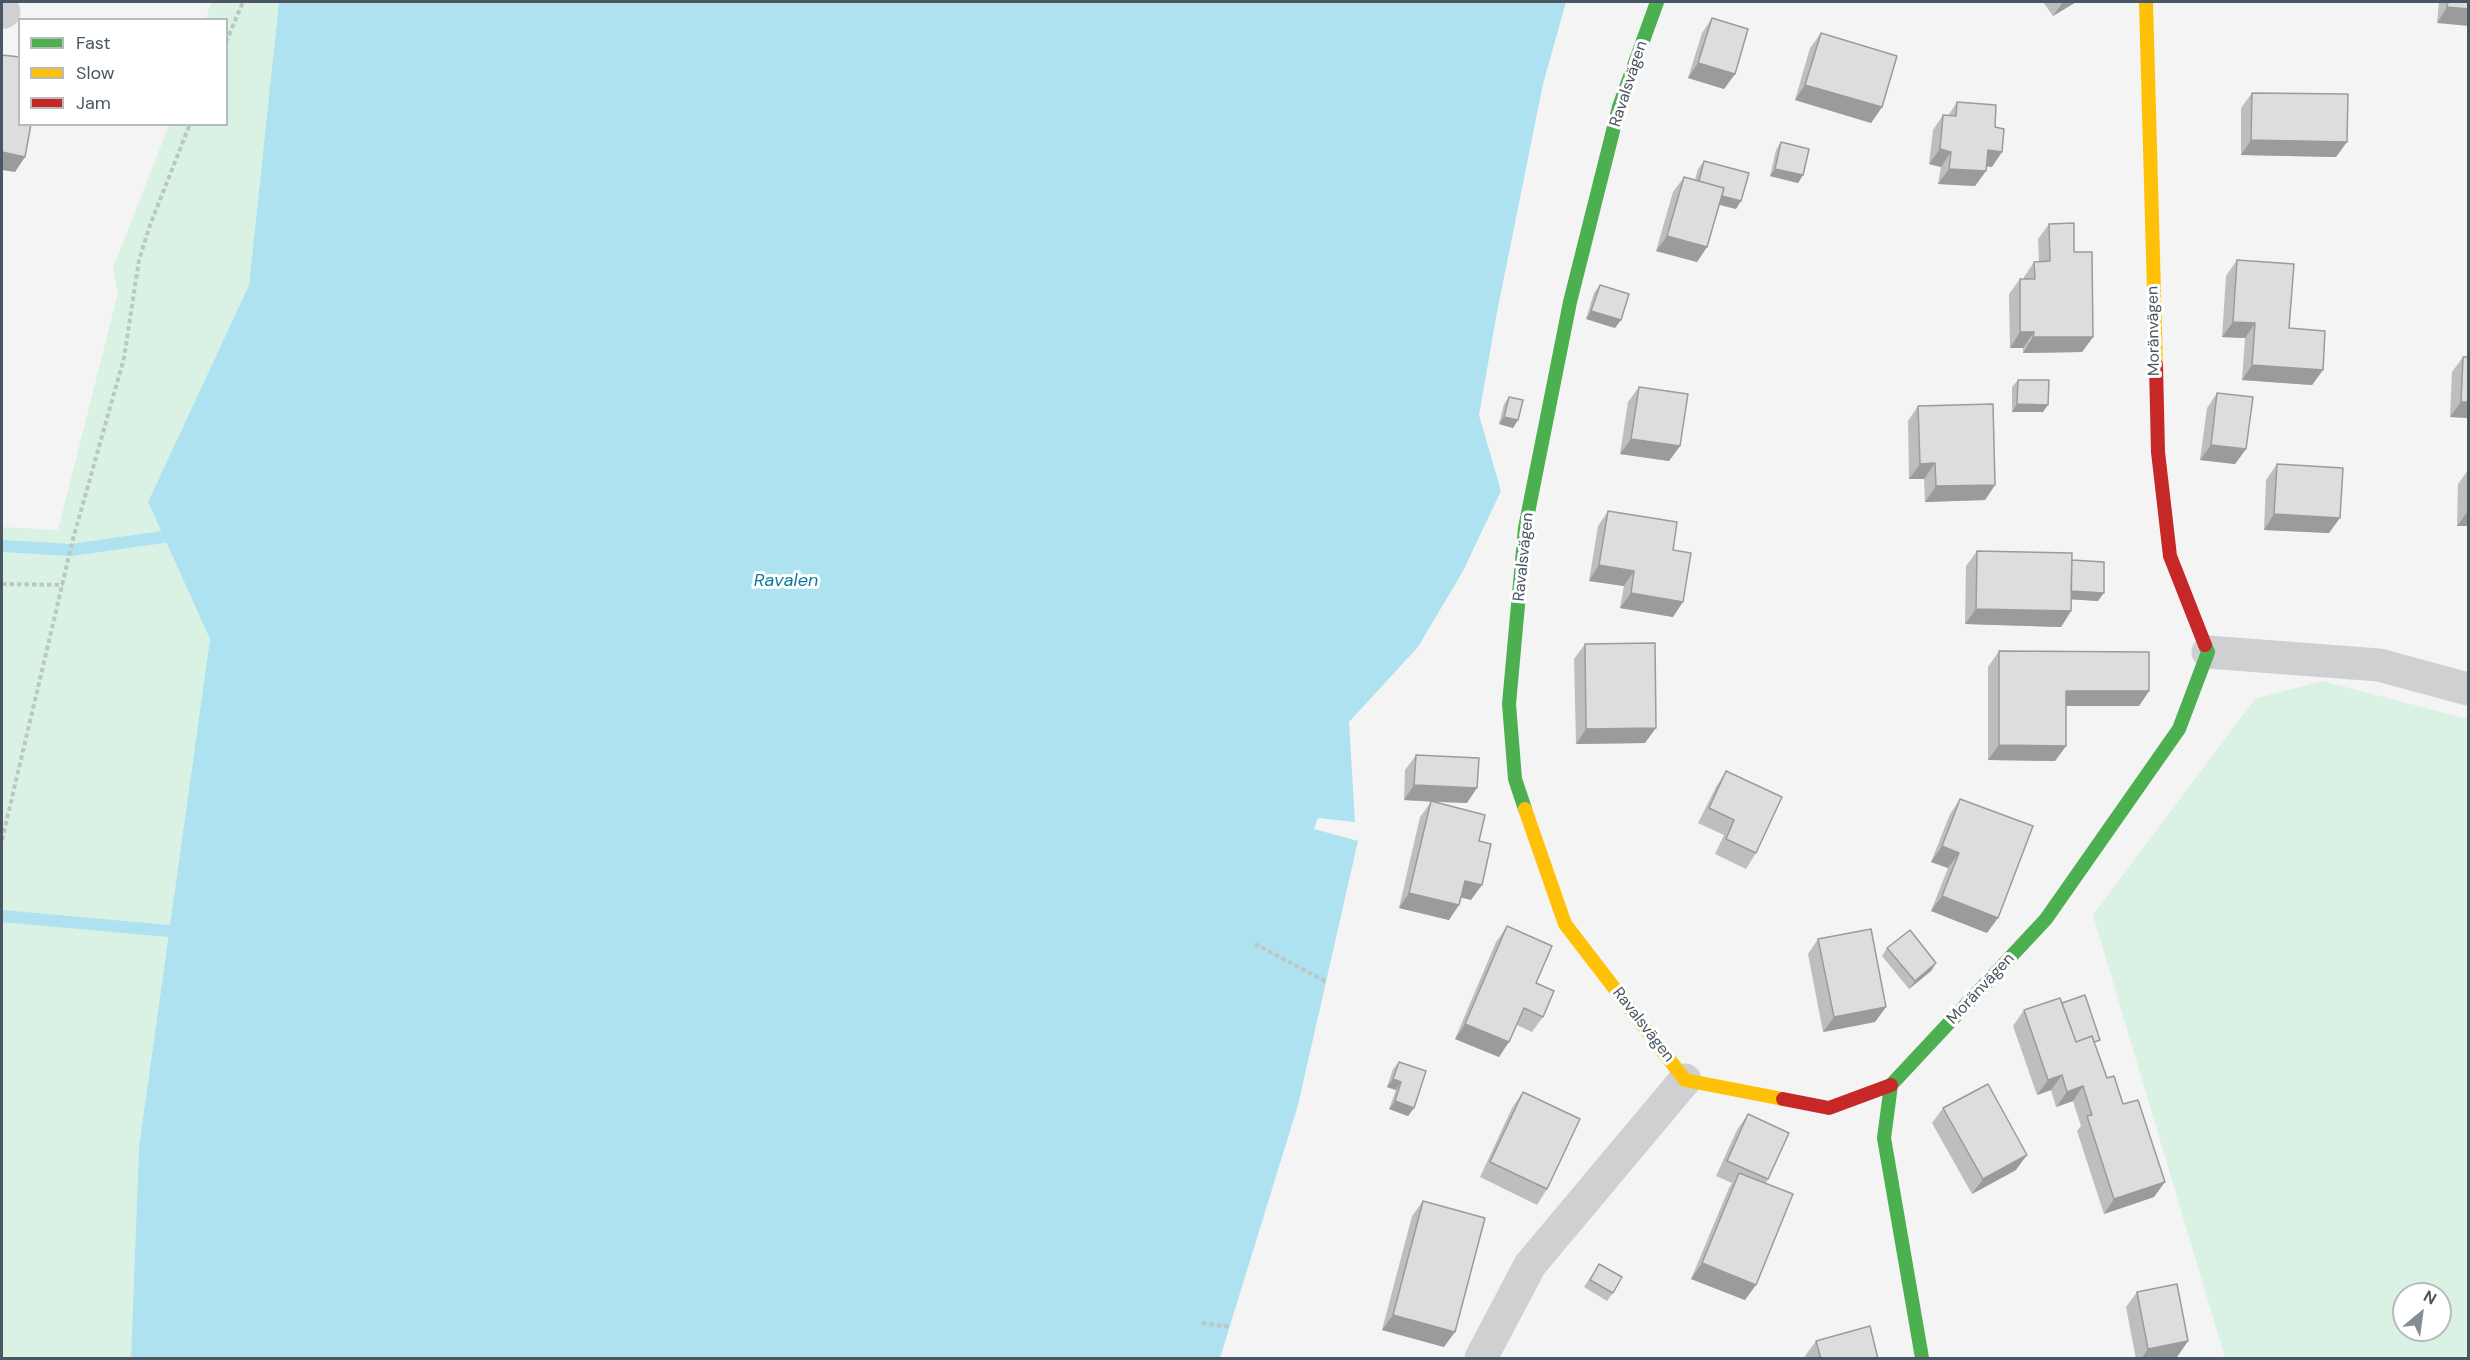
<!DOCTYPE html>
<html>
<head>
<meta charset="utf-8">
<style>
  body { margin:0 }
  #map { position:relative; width:2470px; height:1360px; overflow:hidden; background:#f4f4f4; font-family:"DM Sans",sans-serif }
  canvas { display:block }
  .frame { position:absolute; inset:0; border:3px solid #4a5661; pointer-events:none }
  .legend { position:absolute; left:18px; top:18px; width:210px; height:108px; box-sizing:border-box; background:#fff; border:2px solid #b7bbc0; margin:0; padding:8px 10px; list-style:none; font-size:18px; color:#4a5661 }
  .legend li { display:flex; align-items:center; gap:12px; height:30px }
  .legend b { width:30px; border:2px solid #b7bbc0 }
  .north { position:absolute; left:2392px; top:1282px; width:60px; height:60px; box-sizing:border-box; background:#fff; border:2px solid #b7bbc0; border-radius:50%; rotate:29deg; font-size:16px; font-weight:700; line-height:24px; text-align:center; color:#4a5661 }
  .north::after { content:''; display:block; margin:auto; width:21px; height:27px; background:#868d94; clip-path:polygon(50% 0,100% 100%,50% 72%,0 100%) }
</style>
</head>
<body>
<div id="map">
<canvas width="2470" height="1360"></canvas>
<div class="frame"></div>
<ul class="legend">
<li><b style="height:8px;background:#4caf50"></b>Fast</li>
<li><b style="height:8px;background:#ffc107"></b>Slow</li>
<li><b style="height:8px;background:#c62828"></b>Jam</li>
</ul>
<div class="north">N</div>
</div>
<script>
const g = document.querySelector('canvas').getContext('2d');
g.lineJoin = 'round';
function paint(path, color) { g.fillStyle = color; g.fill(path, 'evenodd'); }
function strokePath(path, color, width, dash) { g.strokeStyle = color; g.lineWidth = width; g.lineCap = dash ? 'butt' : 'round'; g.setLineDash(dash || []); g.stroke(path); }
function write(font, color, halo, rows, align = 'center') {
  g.font = font + ' "DM Sans",sans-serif'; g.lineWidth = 6; g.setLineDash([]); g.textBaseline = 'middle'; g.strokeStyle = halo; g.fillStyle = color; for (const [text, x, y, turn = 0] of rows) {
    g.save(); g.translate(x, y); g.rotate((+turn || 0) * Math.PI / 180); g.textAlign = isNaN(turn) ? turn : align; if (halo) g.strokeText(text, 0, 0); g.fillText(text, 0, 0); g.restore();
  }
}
paint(new Path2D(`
  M211,2h68l-30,283 -101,217 62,137 -71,508 -8,211h-129v-831l56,3 60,-237 -5,-25 56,-143 57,-1v-104l-20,-1z
  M2322,681l146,38v639h-243l-132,-443 162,-216zM2404,1294h36v36h-36z`), '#d9f2e3');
paint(new Path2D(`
  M279,2h1287l-23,82 -46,228 -18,103 22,76 -38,80 -45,76 -69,75 6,100 -37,-4 -4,11 44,12 -60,264 -78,253h-1089l8,-211 71,-508 -62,-137 101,-217z`), '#aee2f0');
strokePath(new Path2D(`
  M2,546l69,4 92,-13
  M2,916l167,15`), '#aee2f0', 12);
strokePath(new Path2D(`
  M226,42l17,-40
  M2,584l61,1
  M2,840l71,-301 51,-181 15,-98 11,-35 40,-101
  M1255,944l72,38
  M1202,1323l28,4`), '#bcc7c4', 4, [4.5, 3]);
strokePath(new Path2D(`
  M2,11l2,1
  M2208,652l171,13 89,24
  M1481,1358l49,-93 155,-185`), '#ced0d2', 33);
strokePath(new Path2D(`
  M1525,809l-10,-30 -6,-75 16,-176 45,-226 49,-195 38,-105
  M1922,1358l-38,-220 7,-53 155,-166 133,-190 29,-77 -3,-7`), '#4caf50', 14);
strokePath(new Path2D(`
  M2146,2l10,363
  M1525,809l40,115 120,156 98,19`), '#ffc107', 14);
strokePath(new Path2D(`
  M2156,365l2,87 12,104 35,89
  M1783,1099l46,9 62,-23`), '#c62828', 14);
paint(new Path2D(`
  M2043,2h33l-23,14z
  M2439,2h30l-32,21z
  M1712,18l23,56 -11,15 -36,-11 14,-45z
  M1821,33l61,74 -11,16 -76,-23 15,-52z
  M2252,93l84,64 -95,-2v-47z
  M1957,102l35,65 -6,-1v5l-11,15 -37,-2 3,-17 -12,-3 4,-34 10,-15 5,1z
  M1781,142l22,33 -5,8 -28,-7 6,-26z
  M1704,161l32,48 -17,-4 -12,42 -10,15 -41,-11 17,-59 11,-15 11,3 3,-11z
  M2049,224l25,28 19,85 -11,15 -59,1v-5h-13l-1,-54 11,-15h4v-2l10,-15h5l-1,-23z
  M2237,260l52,68 34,42 -11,15 -70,-5 3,-42 -23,-1 4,-61z
  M1600,285l15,43 -29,-9 8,-26z
  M2463,357l6,61 -19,-1 2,-45z
  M2018,380l25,32h-31v-25z
  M1639,387l41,59 -11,15 -49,-7 8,-52z
  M2217,393l29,56 -11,15 -35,-4 7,-52z
  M1509,397l9,23 -5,8 -14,-4 5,-20z
  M1918,406l77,79 -10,15 -60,2 -1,-23h-15l-1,-58z
  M2277,464l52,69 -65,-3 2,-50z
  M2469,469v57h-12l1,-42z
  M1608,511l65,39v67l-53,-9 4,-22 -35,-5 9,-55z
  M1977,551l95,9 26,41 -27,-2v12l-10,16 -96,-3 1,-58z
  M1585,644l60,99 -69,1 -2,-85z
  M1999,651l150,40 -10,15h-73v40l-11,15 -67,-1v-93z
  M1416,755l51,48 -35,-1 47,39 -8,59 -10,-3 -12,23 -50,-12 21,-91 11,-15 -27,-2 1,-30z
  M1726,771l30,82 -10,16 -31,-15 9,-19 -26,-12 18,-36z
  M1960,799l27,134 -56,-22 17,-43 -17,-6 19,-48z
  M1507,926l29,57 7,34 -11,15 -15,-7 -18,32 -44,-18 41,-97z
  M1818,939l68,68 -11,15 -52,10 -15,-78z
  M1887,948l49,15 -5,8 -22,18 -27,-33z
  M2062,1003l34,43 11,32 47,119 -50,17 -27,-83 4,-5 -8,-25 -17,6 -5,-17 -14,5 -24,-69 11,-16z
  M1399,1062l15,46 -6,8 -19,-7 7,-19 -9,-3 6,-18z
  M1523,1092l24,97 -10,16 -57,-28 32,-69z
  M1943,1108l73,62 -44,24 -40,-71z
  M1748,1114l20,65 -2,4 -21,117 -54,-21 38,-91 3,-5 -16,-7 21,-46z
  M1423,1201l21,146 -62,-17 30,-114z
  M1599,1264l14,29 -6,8 -23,-14z
  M2137,1292l51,49 -11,16 -11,2h-30l-10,-52z
  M1816,1341l62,18h-72l-1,-3z`), '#bebebf');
paint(new Path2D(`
  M2063,2h13l-23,14z
  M2447,7l22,2v17l-32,-3z
  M1698,63l37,11 -11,15 -36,-11z
  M1805,85l77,22 -11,16 -76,-23z
  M2251,140l96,2 -11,15 -95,-2z
  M1940,149l11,3 -10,15 -12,-3z
  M1988,150l14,2 -10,15 -14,-2z
  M2,152l23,5 -10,15 -13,-2z
  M1775,169l28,6 -5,8 -28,-7z
  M1949,169l37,2 -11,15 -37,-2z
  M1696,190l45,11 -5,8 -45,-12z
  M1667,236l40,11 -10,15 -41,-11z
  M1591,311l30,9 -6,8 -29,-9z
  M2233,322l22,1 -10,15 -23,-1z
  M2020,332h14l-11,16h-13z
  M2033,337h60l-11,15 -59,1z
  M2252,365l71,5 -11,15 -70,-5z
  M2461,402h8v16l-19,-1z
  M2017,404l31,1 -5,7h-31z
  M1504,417l14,3 -5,8 -14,-4z
  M1631,439l49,7 -11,15 -49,-7z
  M2211,445l35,4 -11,15 -35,-4z
  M1935,463l-11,16h-15l11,-15z
  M1995,485l-10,15 -60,2 11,-16z
  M2468,511l1,15h-12z
  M2274,514l66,4 -11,15 -65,-3z
  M1599,565l35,6 -10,15 -35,-5z
  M2070,591l34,2 -6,8 -33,-2z
  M1631,593l52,9 -10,15 -53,-9z
  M1976,609l95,2 -10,16 -96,-3z
  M2066,691h83l-10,15h-84z
  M1656,728l-11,15 -69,1 10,-15z
  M1999,745l67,1 -11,15 -67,-1z
  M1414,785l63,3 -10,15 -63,-3z
  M1942,846l17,7 -11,15 -17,-6z
  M1465,881l17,4 -11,15 -16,-4z
  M1409,893l50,12 -10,15 -50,-12z
  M1942,896l56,22 -11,15 -56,-22z
  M1936,963l-5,8 -22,18 6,-8z
  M1886,1007l-11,15 -52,10 11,-15z
  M1465,1024l44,18 -10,15 -44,-18z
  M2062,1075l-11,15 -14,5 11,-15z
  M1393,1079l8,3 -5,8 -9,-3z
  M2083,1086l-10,15 -17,6 11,-15z
  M1395,1101l19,7 -6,8 -19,-7z
  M2027,1155l-11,15 -44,24 11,-15z
  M2165,1182l-11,15 -50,17 10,-15z
  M1702,1263l54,22 -11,15 -54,-21z
  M1393,1315l62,17 -11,15 -62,-17z
  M2188,1341l-11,16 -11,2h-25l7,-10z`), '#9b9b9b');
const building = new Path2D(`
  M2448,2h21v7l-22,-2z
  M1712,18l36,11 -13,45 -37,-11z
  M1821,33l76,23 -15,51 -77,-22z
  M2,55l18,2v67h11l-6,33 -23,-5z
  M2252,93l96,1 -1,48 -96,-2z
  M1957,102l39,3 -1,22 9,2 -2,23 -14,-2 -2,21 -37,-2 2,-17 -11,-3 3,-34 13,1z
  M1781,142l28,7 -6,26 -28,-6z
  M1704,161l45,12 -8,28 -19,-5 2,-8 -25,-7z
  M1684,177l40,11 -17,59 -40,-11z
  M2074,223v29h18l1,85h-60l1,-5h-14v-53h15l-1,-17 16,-1 -1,-37z
  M2237,260l57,4 -5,64 36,3 -2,39 -71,-5 3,-42 -22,-1z
  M1600,285l29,9 -8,26 -30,-9z
  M2463,357h6v45h-8z
  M2018,380h31l-1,25 -31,-1z
  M1639,387l49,7 -8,52 -49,-7z
  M2217,393l36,4 -7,52 -35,-4z
  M1509,397l14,3 -5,20 -14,-3z
  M1993,404l2,81 -59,1 -1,-23 -15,1 -2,-58z
  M2277,464l66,4 -3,50 -66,-4z
  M1608,511l69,11 -4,28 18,3 -8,49 -52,-9 3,-22 -35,-6z
  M1977,551l95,2 -1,58 -95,-2z
  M2072,560l32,2v31l-33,-2z
  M1655,643l1,85 -70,1 -1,-85z
  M1999,651l150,1v39h-83v55l-67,-1z
  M1416,755l63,3 -2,30 -63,-3z
  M1726,771l56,26 -26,56 -30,-14 8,-19 -25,-12z
  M1960,799l73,27 -35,92 -56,-22 17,-43 -17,-7z
  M1431,801l54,14 -6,26 12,3 -9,41 -17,-4 -6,24 -50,-12z
  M1507,926l45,20 -16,37 18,8 -11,26 -19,-9 -15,34 -44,-18z
  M1871,929l15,78 -52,10 -16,-78z
  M1910,930l26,33 -21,18 -28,-33z
  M2085,995l15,45 -6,2 -2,-6 -16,6 -14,-39z
  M2060,998l16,44 16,-6 15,42 7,-2 9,28 15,-4 27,82 -51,17 -27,-83 5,-1 -9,-29 -16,6 -5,-17 -14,5 -24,-70z
  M1399,1062l27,9 -12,37 -19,-7 6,-19 -8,-3z
  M1988,1084l39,71 -44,24 -40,-71z
  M1523,1092l57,27 -33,70 -57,-27z
  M1748,1114l41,19 -21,46 -41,-18z
  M1739,1173l54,21 -37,91 -54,-22z
  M1423,1201l62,17 -30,114 -62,-17z
  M1599,1264l23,13 -9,16 -23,-13z
  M2177,1284l11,57 -40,8 -11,-57z
  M1870,1326l8,33h-57l-5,-18z`);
paint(building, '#ddddde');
strokePath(building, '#9b9b9b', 1.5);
write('16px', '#4a5661', '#fff', [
  ["Ravalsvägen",1629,84,-72],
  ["Moränvägen",2154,331,-91],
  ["Ravalsvägen",1524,557,-84],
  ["Moränvägen",1981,989,-47],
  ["Ravalsvägen",1643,1025,52]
]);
write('italic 18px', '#0c7c9b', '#fff', [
  ["Ravalen",786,581]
]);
</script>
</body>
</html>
